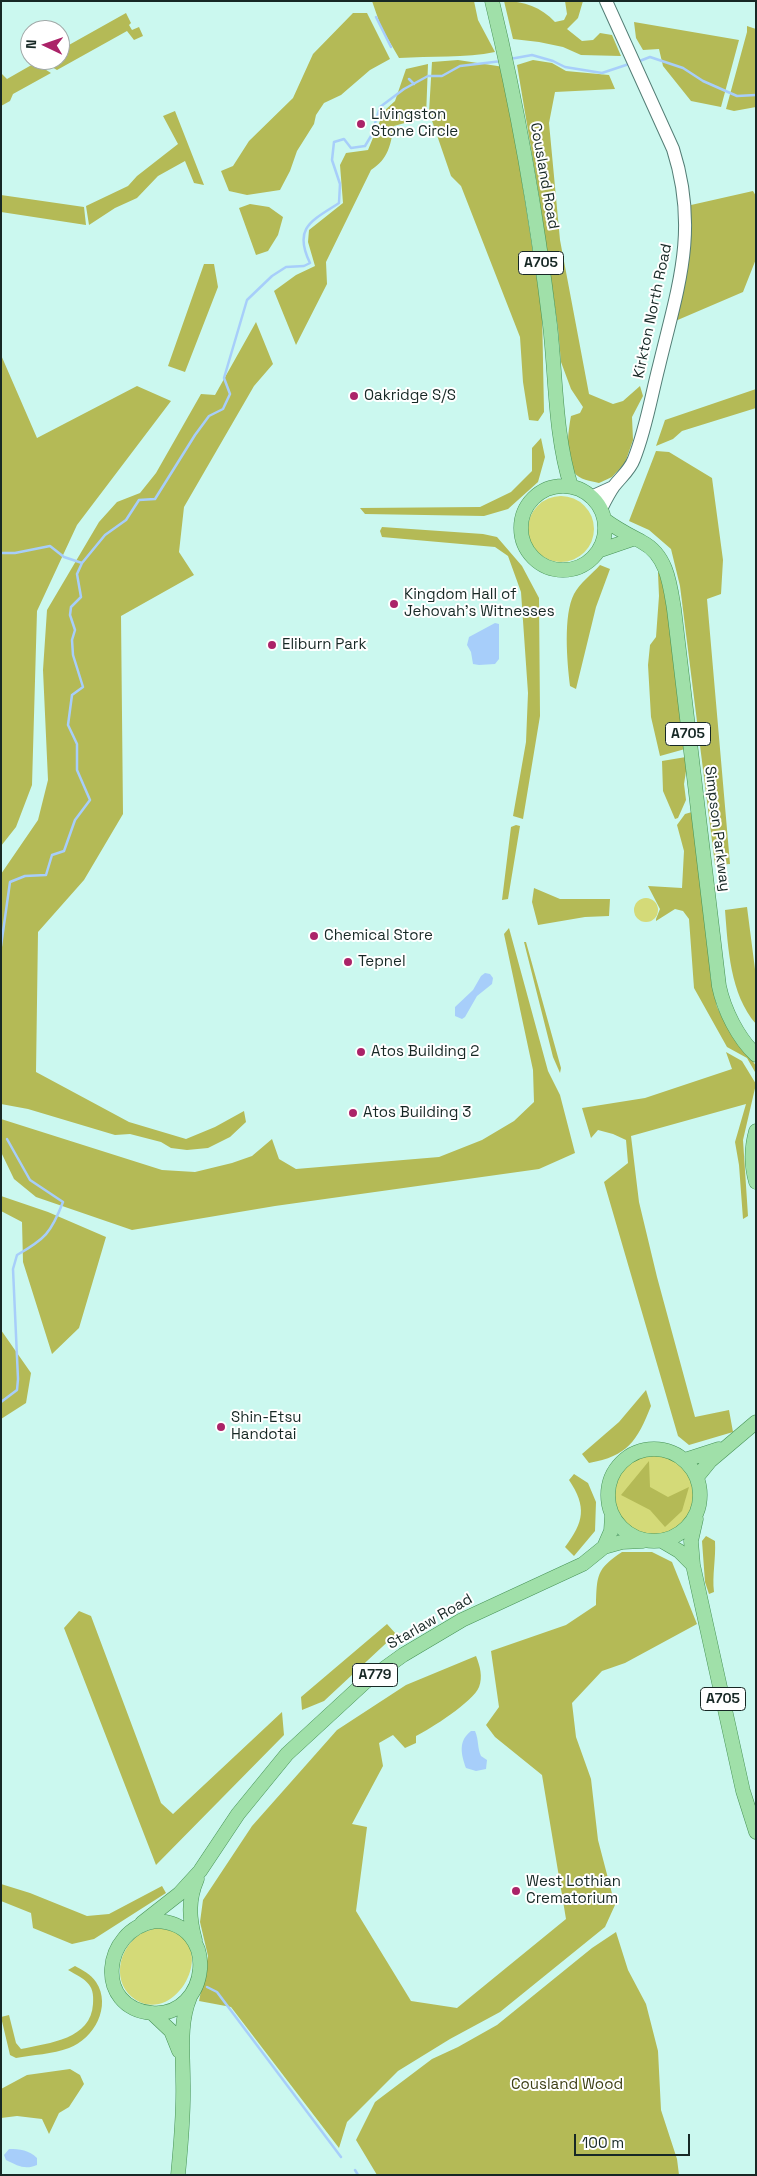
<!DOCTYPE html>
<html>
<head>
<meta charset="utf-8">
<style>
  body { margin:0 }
  #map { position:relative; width:757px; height:2176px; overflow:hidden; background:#cbf8ef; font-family:"Space Grotesk",sans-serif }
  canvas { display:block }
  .frame { position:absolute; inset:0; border:2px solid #172825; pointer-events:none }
  .north { position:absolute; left:20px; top:20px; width:50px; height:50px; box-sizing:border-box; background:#fff; border:1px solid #a2a9a8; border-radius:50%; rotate:273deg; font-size:14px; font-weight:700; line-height:20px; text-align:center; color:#172825 }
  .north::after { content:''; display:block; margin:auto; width:18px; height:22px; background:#ab2368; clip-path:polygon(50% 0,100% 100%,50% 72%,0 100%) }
  .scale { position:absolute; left:574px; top:2134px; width:116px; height:22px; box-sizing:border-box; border:2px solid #172825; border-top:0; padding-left:6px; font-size:15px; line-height:18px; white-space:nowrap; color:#172825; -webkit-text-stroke:4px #fff; paint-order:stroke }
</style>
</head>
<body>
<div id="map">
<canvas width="757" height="2176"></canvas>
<div class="frame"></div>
<div class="north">N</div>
<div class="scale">100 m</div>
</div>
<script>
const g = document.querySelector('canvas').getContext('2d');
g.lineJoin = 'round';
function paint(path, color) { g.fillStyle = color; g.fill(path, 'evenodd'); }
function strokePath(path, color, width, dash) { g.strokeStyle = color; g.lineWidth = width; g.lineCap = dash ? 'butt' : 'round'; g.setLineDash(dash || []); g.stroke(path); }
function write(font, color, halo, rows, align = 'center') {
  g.font = font + ' "Space Grotesk",sans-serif'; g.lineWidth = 4; g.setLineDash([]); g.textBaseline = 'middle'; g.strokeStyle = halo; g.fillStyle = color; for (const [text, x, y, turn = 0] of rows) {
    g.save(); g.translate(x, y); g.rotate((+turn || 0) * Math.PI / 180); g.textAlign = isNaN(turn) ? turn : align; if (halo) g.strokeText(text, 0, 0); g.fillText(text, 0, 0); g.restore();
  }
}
paint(new Path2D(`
  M528 529a33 33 0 1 1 66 0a33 33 0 1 1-66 0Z
  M634 910a12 12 0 1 1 24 0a12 12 0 1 1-24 0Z
  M613 1495a42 42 0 1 1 84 0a42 42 0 1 1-84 0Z
  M156,1928c70,4 24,99 -20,72 -25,-16 -19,-52 6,-67 4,-2 10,-3 14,-5z`), '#d4da78');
paint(new Path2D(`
  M372,1h102l4,19 17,32c-29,6 -65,4 -96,6l-18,-31z
  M504,1c20,0 37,6 51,21l9,-2 3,-6 -2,-13h18l-5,17 -11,11 15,12 11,-1 7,-7 12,2 9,21 -40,-1 -18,-8 -24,-5 -26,-3z
  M126,13l5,10 -2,2 3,5 7,-3 4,9 -9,4 -7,-9 -70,39 -17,-10h20v-10z
  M353,13h14l23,46 -20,11 -29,25 -17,8 -8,12 -2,9 -17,27 -7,20 -10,19 -33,5 -18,-4 -8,-20 12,-5 16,-25 44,-43 20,-44z
  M634,22l105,18 -18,67 -30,-6 -28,-35 -4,-17 -16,1 -7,-12z
  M747,26l9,3v78l-22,4 -8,-2 21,-77z
  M458,60l46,7 38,243 2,102 -6,9 -9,-1 -6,-38 -3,-45 -59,-151 -10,-10 -22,-64 3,-50z
  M533,60l19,3 14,8 43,4 6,14 -60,3 -6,31 11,117 29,154 24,10 10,-3 17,-15 3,10 -11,21 1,23 -8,23 -13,14 -13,6c-8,-2 -20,-3 -25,-11 -9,-16 -6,-40 -3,-56l9,-3 3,-6 -12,-18 -10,-27 -3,-34 -19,-132 -22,-131z
  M35,63l16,10 -38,21 -3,7 -9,5v-33l6,6z
  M428,64l-2,53 -32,9c-4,20 -5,32 -23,44l-45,92 1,22 -31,61 -22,-54 22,-16 19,-9 -7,-24 1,-12 34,-27 -3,-38 6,-12 22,-3 16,-39 11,-10 11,-32z
  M175,111l29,74 -10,-2 -9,-22 -27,15 -21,22 -22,10 -26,17 -3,-19 42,-20 9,-10 41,-32 -15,-28z
  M753,191l3,5v63l-13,33 -70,30 18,-88v-29z
  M1,195l83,12 2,18 -85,-13z
  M250,204l19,3 14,10 -5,18 -10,16 -12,4 -17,-47z
  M204,264h10l4,23 -33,85 -17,-6z
  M256,322l17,42 -19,22 -70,121 -5,45 15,23 -73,41 2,198 -39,66 -46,52 -2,140 93,50 57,17 29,-12 29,-16 2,11 -16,15 -22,11 -21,2 -16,-2 -10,-6 -31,-8 -15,1 -87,-26 -27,-5v-230l37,-54 10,-40 -5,-110 4,-60 52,-88 18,-20 23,-9 16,-20 45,-79 14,1z
  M1,355l36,83 100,-52 34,15 -94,124 -40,86 -5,174 -16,42 -15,19z
  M756,389v19l-74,23 -9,8 -17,7 9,-26z
  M541,438l4,19 -7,25 -30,27 -24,7 -119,-2 -5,-6 120,-1 31,-15 21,-21v-23z
  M656,451l13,1 43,26 11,82 -2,34 -14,5 23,265 -15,1 -35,-279 -9,-37 -22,-19 -20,-9z
  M382,527l101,7 14,3 25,29 17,32 1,118 -17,103 -10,-3 13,-74 2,-49 -7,-101 -13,-36 -13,-9 -113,-10 -2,-6z
  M600,565l10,4 -14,38 -20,82 -6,-3c-3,-24 -7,-71 4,-92 6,-11 18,-20 26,-29z
  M660,571l6,22 19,156 -25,7 -9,-39 -3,-52 2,-20 6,-8 3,-41 -1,-23z
  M686,757l1,8 -3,19 2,16 -8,18 -3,1 -12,-28 -1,-30z
  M692,812l14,101 5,67 6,27 14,27 18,21 7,11 -1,6 -8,-14 -20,-11 -33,-59 -5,-69 -6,-8 -8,-2 -19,12v-2l4,-10 -12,-23 34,2 2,-37 -7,-26 8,-11z
  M516,825l4,1 -12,73 -6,1 9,-73z
  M534,888l26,11h50l-1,17 -24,1 -47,8 -6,-23z
  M747,907l9,70v47c-26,-30 -28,-76 -31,-114z
  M509,928l39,143 12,24 15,58 -36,16 -264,37 -143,24 -96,-33 -22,-18 -13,-27v-33l161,51 33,2 37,-9 20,-7 20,-17 7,20 17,10 143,-12 43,-17 32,-19 20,-19 -1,-32 -29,-136z
  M524,942h2l35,126 -1,5 -7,-16z
  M726,1052l16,9 14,23 -13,56 5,76 -5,3 -4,-54 -4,-23 11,-38 -115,32 8,66 18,75 38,140 34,-7 4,22 -44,13 -11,-9 -74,-254 24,-19 -2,-23 -13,-6 -15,-4 -7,8 -9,-30 63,-10 87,-29z
  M1,1196l47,16 58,25 -27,91 -27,26 -29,-92 -1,-40 -21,-11z
  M1,1330l30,43 -5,30 -25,16z
  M646,1390l5,16c-14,35 -23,50 -62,57l-7,-9 37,-32z
  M649,1461l1,26 18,10 21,-10 -7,24 -17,16 -15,-17 -29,-15z
  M574,1474l14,9 8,19 -1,29 -21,25 -9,-9c19,-25 22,-40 4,-67z
  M706,1536l9,5c1,18 -3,34 -1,51l-5,2 -4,-12 -3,-41z
  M622,1552h30l20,10 25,62 -72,39 -23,8 -30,32 4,34 15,42 7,61 17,65 -10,22 -105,85 -50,27 -52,32 -51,51 -8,26 -108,-141 -32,-6 9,-45 -8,-34 3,-22 49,-74 85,-96 69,-45 70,-29c4,10 7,21 3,31 -6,15 -49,42 -63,49v7l-11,5 -12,-13 -14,8 4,23 -31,58 15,3 -11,84 55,90 46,7 109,-89 -24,-144 -47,-38 -9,-12 13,-18 -8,-56 75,-26 30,-20c1,-29 0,-36 26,-53z
  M79,1611l12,5 70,187 12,11 109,-102 2,23 -128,130 -92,-237z
  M387,1624l9,10 -72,67 -22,9 -1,-13z
  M1,1884l29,9 57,23 22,-2 53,-28 4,7 -72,46 -22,5 -39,-16 -2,-15 -30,-12z
  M616,1932l12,38 18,34 12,47 3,59 16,49 2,16h-302l-21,-35 19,-38 57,-43 26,-12 39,-22 95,-77z
  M75,1966c7,4 16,8 21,16 16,24 -2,57 -27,66 -16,6 -37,7 -53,10l-6,-3 -9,-38 8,-2 7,28 5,6c29,-6 70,-10 72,-45 2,-21 -8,-24 -25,-34z
  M70,2069l10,6 4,9 -15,23 -10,6 -10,21 -7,-15 -25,-3 -16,2v-29l26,-14z`), '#b4ba56');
paint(new Path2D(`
  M495,623l4,1v35l-4,5 -16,1 -6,-1 -2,-12 -4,-7 2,-8z
  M485,973l5,1 3,4 -1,6 -15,12 -12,21 -3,2 -7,-3v-9l18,-17 8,-14z
  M471,1731h4c4,9 2,16 6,25l6,4 -1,9 -10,2 -10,-3c-5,-14 -8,-27 5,-37z
  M9,2149c11,0 20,1 28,9v7c-12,5 -19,1 -31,-5l-2,-5z`), '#a7cefa');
strokePath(new Path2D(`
  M376,17l15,30
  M510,59l22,-4 21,6 12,6 37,6 27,-9
  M637,62l13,-5 33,11 20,13 34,15 19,-1
  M409,79l5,5
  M1,553h14l35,-7 14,11 18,6
  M1,946l9,-64 15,-6 21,-1 6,-20 12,-4 11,-31 15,-20 -13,-30v-26l-9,-19 4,-30 11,-8 -10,-32 -1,-15 3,-10 -5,-15 1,-8 10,-10 -4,-23 5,-11 23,-28 21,-15 13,-20 16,-1 40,-64 14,-19 14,-7 7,-15 -6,-16 23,-78 25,-24 14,-9 18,-1 6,-3c-17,-35 1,-42 29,-60l1,-19 -8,-24 2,-18 10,-3 7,9 14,-2 6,-10 9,-29 24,-18 24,-13h14l18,-10 42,-5
  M1,1402l16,-12 1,-11 -5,-110 4,-14c28,-16 34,-22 46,-53l-33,-22 -23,-41
  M207,1987l10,5 124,165
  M355,2170l3,5`), '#a7cefa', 2.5);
const secondary = new Path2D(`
  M591,497l22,-10
  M601,509c4,-8 8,-16 13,-23 7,-9 16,-16 20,-27 12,-30 17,-62 25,-93 19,-79 40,-136 14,-217l-67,-148`);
const primary = new Path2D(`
  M492,1c26,107 45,216 58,324 6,53 5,111 21,161
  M521 528a42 42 0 1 1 84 0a42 42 0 1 1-84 0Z
  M605,520c12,9 24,15 37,22 25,13 28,42 32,67l45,377c5,24 19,52 37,69
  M598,551l35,-12
  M756,1131c-5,18 -5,34 0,51
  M608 1495a46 46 0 1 1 92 0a46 46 0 1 1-92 0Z
  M685,1460l34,-11
  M697,1477l13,-16 46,-39
  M696,1519l-5,22 2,24 50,226 13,41
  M662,1541l17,10 14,14
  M604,1547l18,-5 21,-1
  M155,1921c67,1 54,97 -3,92 -58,-5 -50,-83 3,-92z
  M142,1923l37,-29 21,-23 38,-57 49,-60 77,-71 39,-28 59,-35 121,-56 21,-17 7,-16 1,-16
  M195,1940c-6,-22 -7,-40 2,-61
  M152,2013l19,18 8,20
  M178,2175c3,-31 6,-62 5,-94 0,-28 -4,-58 7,-84`);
strokePath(secondary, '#537d75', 14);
strokePath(primary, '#479356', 15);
strokePath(secondary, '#fff', 12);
strokePath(primary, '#a0e0a9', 14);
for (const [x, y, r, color] of [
  [361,124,5,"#ab2368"],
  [354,396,5,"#ab2368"],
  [394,604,5,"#ab2368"],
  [272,645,5,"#ab2368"],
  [314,936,5,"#ab2368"],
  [348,962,5,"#ab2368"],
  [361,1052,5,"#ab2368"],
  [353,1113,5,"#ab2368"],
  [221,1427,5,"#ab2368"],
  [516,1891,5,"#ab2368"]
]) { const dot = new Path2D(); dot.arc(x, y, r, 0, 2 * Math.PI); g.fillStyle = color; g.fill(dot); strokePath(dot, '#fff', 2); }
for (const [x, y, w] of [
  [541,263,45],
  [688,734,45],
  [375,1675,45],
  [723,1699,45]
]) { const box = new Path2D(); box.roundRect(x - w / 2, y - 11.5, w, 23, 4); g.fillStyle = '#fff'; g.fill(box); strokePath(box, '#172825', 1); }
write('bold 14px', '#172825', null, [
  ["A705",541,263],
  ["A705",688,734],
  ["A779",375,1675],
  ["A705",723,1699]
]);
write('15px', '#172825', '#fff', [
  ["Livingston",371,115],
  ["Stone Circle",371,132],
  ["Oakridge S/S",364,396],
  ["Kingdom Hall of",404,595],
  ["Jehovah's Witnesses",404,612],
  ["Eliburn Park",282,645],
  ["Chemical Store",324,936],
  ["Tepnel",358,962],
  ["Atos Building 2",371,1052],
  ["Atos Building 3",363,1113],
  ["Shin-Etsu",231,1418],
  ["Handotai",231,1435],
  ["West Lothian",526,1882],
  ["Crematorium",526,1899]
], 'left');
write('15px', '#172825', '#fff', [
  ["Cousland Road",544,176,80],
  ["Kirkton North Road",653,311,-78],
  ["Simpson Parkway",717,829,83],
  ["Starlaw Road",430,1622,-30]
]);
write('15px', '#3d3f15', '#fff', [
  ["Cousland Wood",567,2085]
]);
</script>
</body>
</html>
